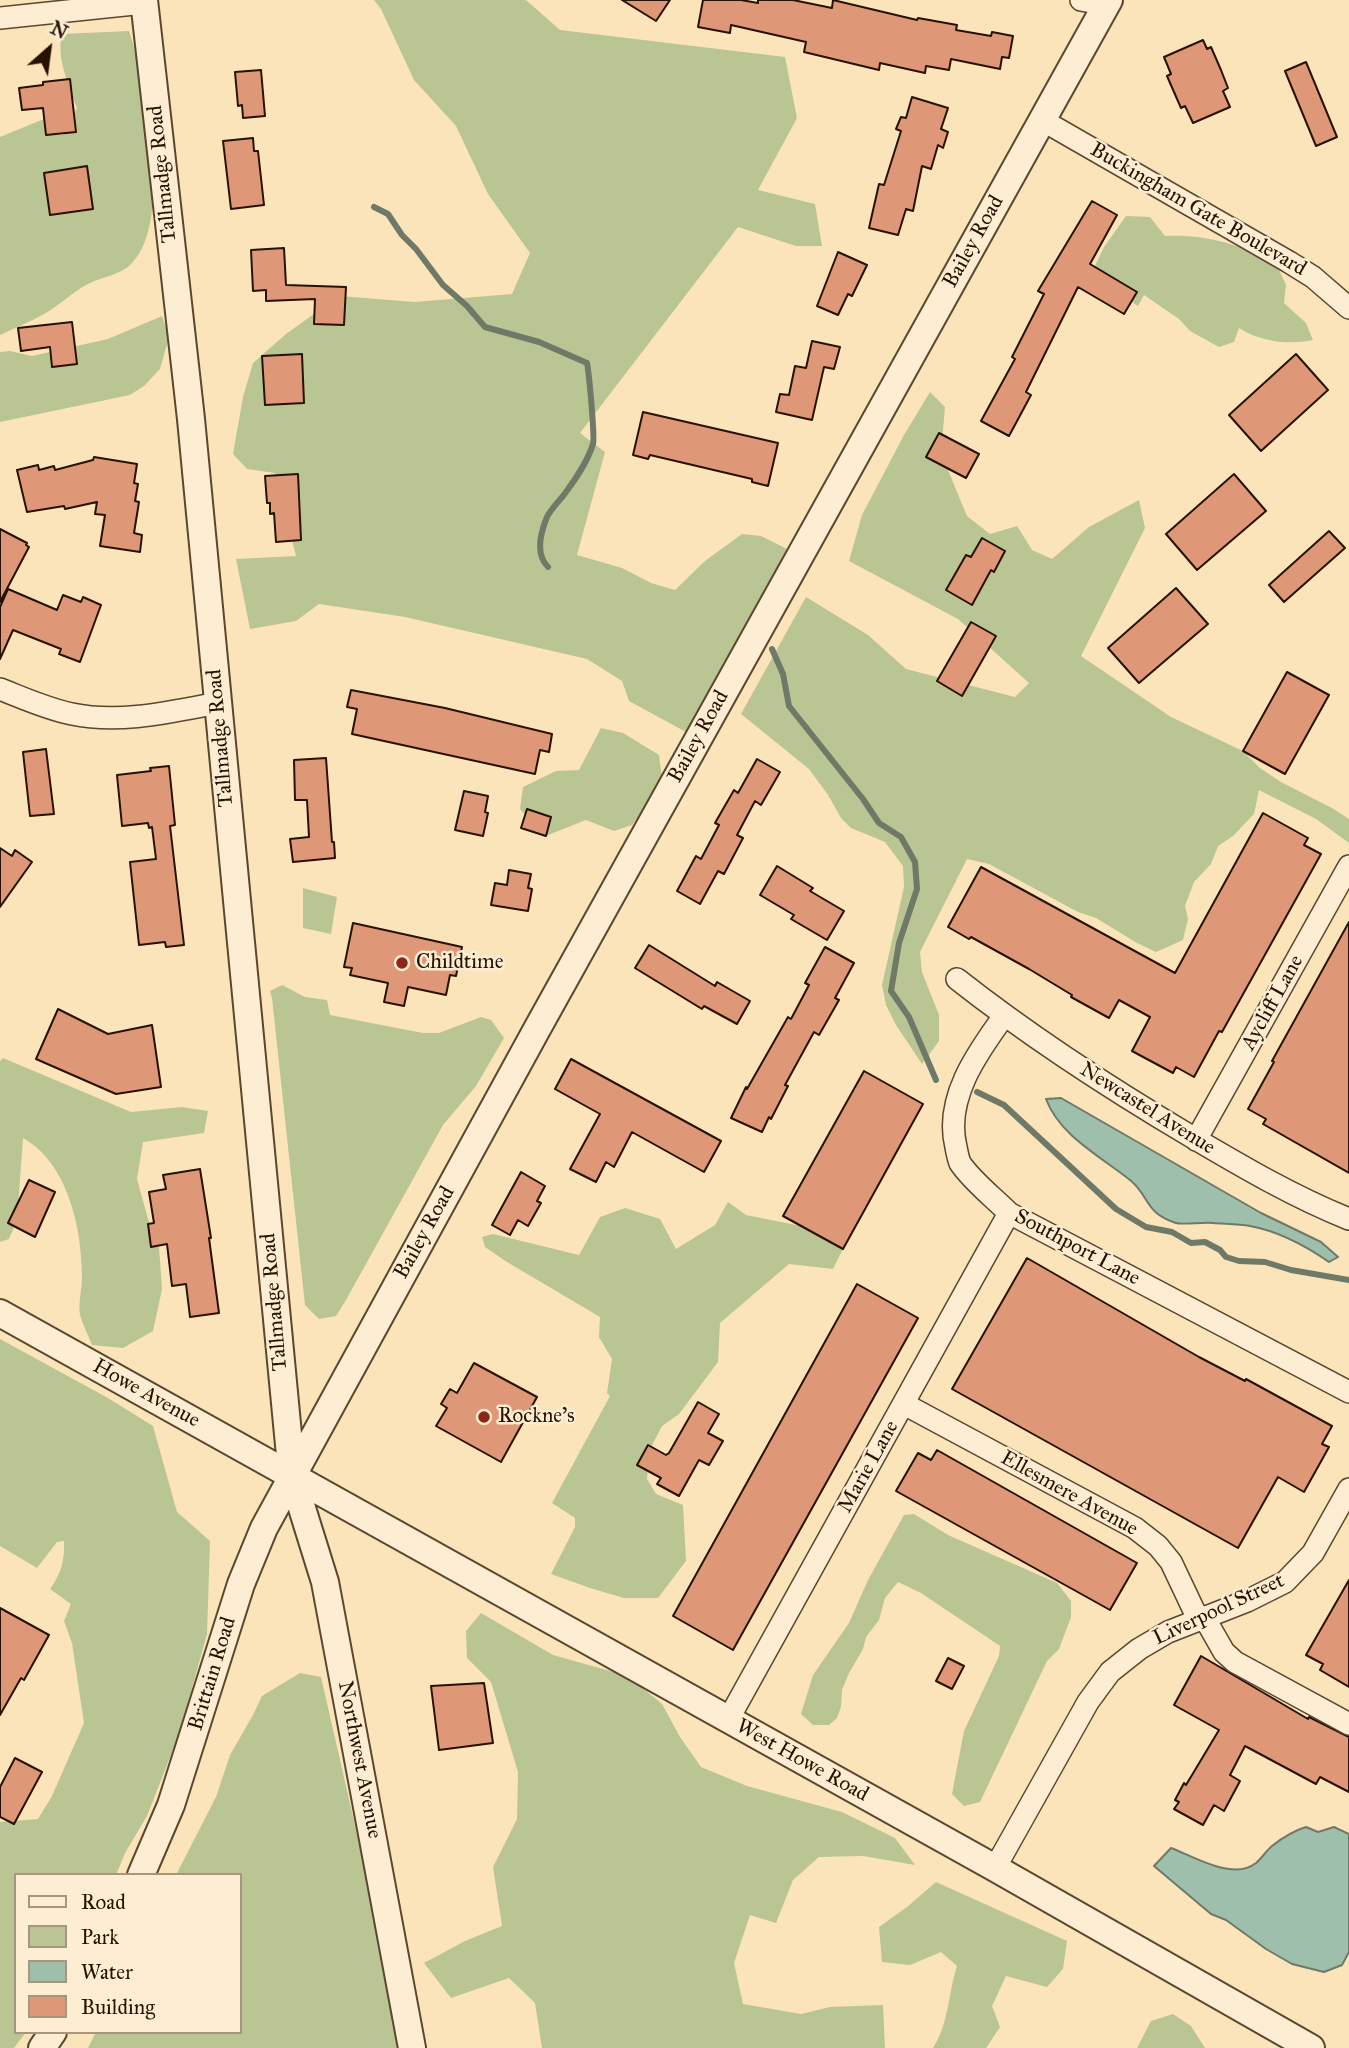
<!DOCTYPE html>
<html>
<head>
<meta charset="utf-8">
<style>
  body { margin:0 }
  #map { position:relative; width:1349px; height:2048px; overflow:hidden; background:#fce4ba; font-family:"IM FELL Great Primer",serif }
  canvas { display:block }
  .legend { position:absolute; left:14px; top:1873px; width:228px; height:161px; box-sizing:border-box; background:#fdedd2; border:2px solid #a7957e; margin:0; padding:9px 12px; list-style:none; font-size:21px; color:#271100 }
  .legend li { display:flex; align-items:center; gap:14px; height:35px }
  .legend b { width:35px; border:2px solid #a7957e }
  .north { position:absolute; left:14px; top:14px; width:70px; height:70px; -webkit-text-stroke:5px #fdedd2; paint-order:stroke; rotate:28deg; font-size:19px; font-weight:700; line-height:28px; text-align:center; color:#271100 }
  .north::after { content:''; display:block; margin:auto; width:24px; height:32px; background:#271100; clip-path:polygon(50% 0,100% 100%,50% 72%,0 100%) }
</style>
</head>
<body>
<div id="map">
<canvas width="1349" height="2048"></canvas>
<ul class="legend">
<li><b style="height:9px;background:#fdedd2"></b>Road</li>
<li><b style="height:19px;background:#bac594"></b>Park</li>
<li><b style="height:19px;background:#9fbfad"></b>Water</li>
<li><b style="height:19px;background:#de9877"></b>Building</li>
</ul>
<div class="north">N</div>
</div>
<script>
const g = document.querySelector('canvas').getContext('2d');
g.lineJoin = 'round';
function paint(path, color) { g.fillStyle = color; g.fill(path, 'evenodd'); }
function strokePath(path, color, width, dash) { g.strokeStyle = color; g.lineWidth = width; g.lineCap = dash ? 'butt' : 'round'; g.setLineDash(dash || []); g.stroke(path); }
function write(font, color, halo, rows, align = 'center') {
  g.font = font + ' "IM FELL Great Primer",serif'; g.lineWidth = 5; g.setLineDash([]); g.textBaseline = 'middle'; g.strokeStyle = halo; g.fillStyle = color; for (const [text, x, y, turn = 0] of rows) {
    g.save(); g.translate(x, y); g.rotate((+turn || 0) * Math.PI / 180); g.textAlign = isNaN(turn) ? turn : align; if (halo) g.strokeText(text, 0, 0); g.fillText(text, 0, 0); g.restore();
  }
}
paint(new Path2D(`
  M374,0h152l34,30 225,27 12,61 -39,72 57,14 7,42h-26l-58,-19 -158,206 25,19 -28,103 45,13 29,15 24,7 30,-29 37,-27 19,2 28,14 -103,182 -57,-31 -7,-20 -35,-22 -182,-42 -86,-13 -23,17 -46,8 -14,-70 60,-3 -21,-83 -28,-4 -14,-15 10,-57 10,-34 33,-29 53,-38 76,6 97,-8 18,-41 -42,-59 -32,-68 -42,-46 -33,-71z
  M129,31c17,51 45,192 2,233 -10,11 -30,13 -43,20 -16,8 -29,22 -44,30 -14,8 -30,14 -44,21v-198l44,-18 2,16h17l14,-27c-8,-23 -21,-50 -15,-74z
  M1126,216l24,1 15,19c43,-2 72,9 110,25l11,24 -2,18 22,20 7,17c-25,5 -52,2 -74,-12l-5,14 -15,5 -29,-16 -11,-12 -35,-24 -6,11 -48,-30 14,-29z
  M162,316l7,21 -9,32 -16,17 -14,9 -130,27v-70l10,-1 22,5 76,-17z
  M930,392l15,15 -4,46 26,63 23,18 27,-8 15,24 20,9 37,-32 50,-27 6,28 -64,128 90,61 72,34 17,17 21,14 51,26 17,11v24l-33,-24 -57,-29 -5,24 -21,22 -15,10 -7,18 -17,18 -9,24 3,13 -5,21 -27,12 -19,-9 -41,-25 -18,-6 -89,-48 -22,-5 -47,93 2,20 17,43v26l-17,23 -26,-39 -10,-20 -4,-20 22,-98 -1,-21 -18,-24 -34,-14 -10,-10 -13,-23 -19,-26 -68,-55 65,-117 62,38 38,34 109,28 14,-14 -71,-64 -109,-58 13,-46 42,-80z
  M601,728l22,5 36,22 3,23 -11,22 -19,25 -18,6 -28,-11 -43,17 -23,-28 3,-22 33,-16 23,-1z
  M303,888l34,9 -6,37 -28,-6z
  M282,985l23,12 22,3 3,15 93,18h16l42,-16 10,3 13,18 -28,48 -33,39 -97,175 -10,16 -17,3 -14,-14 -33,-307 -2,-7z
  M3,1058l128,54 51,-5 26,4 -4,22 -61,9 -6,37 11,40 11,28 3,42 -9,42 -30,17 -31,-3c-4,-10 -9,-20 -12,-30 -2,-12 2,-26 2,-38 0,-48 -14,-114 -59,-139l-6,82 -8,19 -9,3v-181z
  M728,1202l18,13 55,11 42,23 -10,20 -44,-5 -69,59 -2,39 -39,52 -17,12 -12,23 -3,30 9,15 27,11 3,56 -28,37h-34l-34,-10 -39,-14 24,-47v-9l-23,-15 58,-107 -3,-3 5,-34 -13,-22 1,-20 -93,-55 -22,-15 -3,-10 11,-3 86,21 21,-38 25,-9 35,11 16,30 39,-24z
  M0,1339l108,59 45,28 24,86 33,29 -3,93 -27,98 -33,84 -22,37 -9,22h-100v157h10l-12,16h-14v-226l38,-3 14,-23 32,-73 -12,-80 -8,-22 7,-17 -21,-15c11,-15 15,-29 14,-48l-7,1 -20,26 -37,-22z
  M914,1514l34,21 109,48 14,18v16l-12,32 -12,12 -67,141 -16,4 -12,-12 12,-63 35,-75 1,-10 -79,-53 -23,-11 -13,16 -6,22 -13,17 -3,12 -14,24 -7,17 -1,17 -4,11 -8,7h-16l-12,-11 12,-39 36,-52 19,-43 36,-65z
  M481,1613l72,42 75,21 34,28 18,33 21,30 46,19 95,26 53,26 20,27 -52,-9 -44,1 -26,23 -17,43 -26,-8 -16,48 9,41 58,10 29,-7 53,-2 2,43h-343l-7,-45 -26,-25 -58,20 -27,-35 41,-22 37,-15 -9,-59 24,-48 1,-47 -27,-90 -24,-24 -1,-27z
  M300,1673l21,4 50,218 27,153h-310l8,-16h144v-157h-64l40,-78 14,-42 23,-40 9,-19z
  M936,1882l131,59 -4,28 -16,18 -41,-11 -14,30 8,21 -14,21h-53c16,-25 15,-54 24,-82l-16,-14 -31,13 -28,-3 -3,-35 28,-20z
  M1173,2014l18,12 14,22h-68l14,-27z`), '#bac594');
const water = new Path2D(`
  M1061,1098l200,115 60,29 17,15 -9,5c-23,-16 -52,-31 -79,-36 -12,-2 -25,-2 -37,-3 -10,-1 -31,2 -37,0 -32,-10 -26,-27 -46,-43 -30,-24 -70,-44 -84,-81z
  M1306,1827l12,5 16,-5 15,7v118l-7,13 -18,7 -32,-8 -26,-15 -40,-29 -15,-6 -57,-48 17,-18c24,9 62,33 85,15 6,-5 10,-12 16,-17 10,-8 21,-15 34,-19z`);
paint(water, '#9fbfad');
strokePath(water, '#6f7968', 2);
strokePath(new Path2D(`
  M374,207l14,7 14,21 14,14 27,36 24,21 18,21 54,15 48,21c2,10 8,74 6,81 -6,19 -18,36 -30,52 -5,6 -12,13 -16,21 -7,17 -12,37 1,50
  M772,649l11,25 6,32 74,93 16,24 22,14 14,25 2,27 -18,54 -8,48 18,26 27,63
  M977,1092l27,13 112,104 30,18 26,5 19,11 14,-1 15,8 6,7 13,4 26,1 26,8 58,10`), '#6f7968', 6);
const building = new Path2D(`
  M622,0h48l-14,21z
  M703,0h38l17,3v-3h35l39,8 1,-8 84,20 1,-2 39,7 -1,5 35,6 1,-4 21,4 -4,22 -7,-1 -2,12 -49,-10 -2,11 -23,-4 -1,7 -45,-10 -1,7 -75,-18 2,-10 -75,-17 -1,8 -32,-6z
  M1203,40l4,9 4,-2 10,23 7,18 -5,3 7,16 -37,16 -8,-17 -4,2 -14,-32 4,-2 -7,-17z
  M1306,62l31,75 -21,9 -31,-75z
  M261,70l4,46 -22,2 -1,-13 -4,1 -3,-34z
  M70,79l6,53 -30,3 -3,-27 -21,2 -3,-22 24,-3v-3z
  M912,97l36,11 -7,21 7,3 -5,16 -5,-3 -7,24 -9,-3 -9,45 -7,-2 -8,26 -29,-7 10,-44 5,1 17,-54 -5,-2 5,-12 5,1z
  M253,138l1,13h4l6,54 -33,4 -8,-68z
  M87,166l6,43 -43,6 -6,-42z
  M1092,201l25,14 -27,49 47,28 -13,22 -46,-27 -52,105 5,3 -22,41 -28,-15 34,-62 -3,-2 32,-63 -6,-3z
  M284,248l2,37 60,2 -2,38 -30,-1 1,-25 -49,2v-11l-13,1 -2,-41z
  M838,252l29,13 -15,31 -4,-2 -10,21 -21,-9z
  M72,322l5,42 -25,3 -2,-20 -29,4 -3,-23z
  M812,341l28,6 -6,22 -10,-2 -12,53 -36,-8 4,-18 9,1 6,-29 11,2z
  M302,354l2,49 -39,2 -3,-49z
  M1296,354l32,36 -67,61 -32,-36z
  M643,412l135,31 -10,43 -16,-4v-3l-102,-24 -2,4 -15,-4z
  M939,433l40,21 -13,24 -40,-21z
  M94,457l43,7 -3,19 4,1 -3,17 4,1 -5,31 8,2 -2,17 -40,-6 5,-31 -10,-1 2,-12 -32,7 -1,-3 -37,6 -10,-42 21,-5 1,5 15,-4 1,4 38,-10z
  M298,474l3,66 -25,2 -2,-29 -4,1v-11h-3l-2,-27z
  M1234,474l32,37 -69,59 -31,-36z
  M0,529l27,14 -1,2 3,2 -29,55z
  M1329,531l16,17 -61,54 -15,-17z
  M982,538l23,13 -11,21 -3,-2 -19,35 -26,-15 20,-35 5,2z
  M1176,588l32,36 -69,59 -31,-35z
  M8,589l49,21 6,-15 18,7 2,-5 18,8 -21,57 -21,-8 2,-5 -48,-19 -13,29v-52z
  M971,622l25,14 -34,60 -25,-15z
  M1287,672l42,23 -44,79 -42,-23z
  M351,690l94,18 107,26 -3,18 -9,-2 -5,24 -183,-40 5,-25 -10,-2z
  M46,749l8,65 -24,2 -7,-64z
  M326,758l6,84h2l1,16 -42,4 -3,-23 19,-2 -2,-37h-12l-1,-40z
  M757,759l23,13 -19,33 -6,-4 -18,34 6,3 -19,36 -6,-3 -18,33 -23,-13 19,-35 5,3 18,-34 -4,-2 19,-33 4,3z
  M169,766l6,59 -5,1 14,119 -18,2 -1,-5 -26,3 -9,-83 26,-3 -4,-32 -3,1 -1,-5 -26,3 -5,-51 34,-4 -1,-3z
  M464,791l24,5 -3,16 3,1 -5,23 -28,-6z
  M527,809l24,8 -5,19 -25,-8z
  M1263,813l45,25 -4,7 17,9 -99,178 -3,-1 -25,46 -18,-10 -3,6 -41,-22 18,-34 -31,-17 -10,18 -38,-21 1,-2 -43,-26 -58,-32 -2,2 -21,-12 33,-60 194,106z
  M0,848l12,8 3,-6 17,12 -32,45z
  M777,866l36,22 -3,3 34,20 -17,29 -36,-21 3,-4 -34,-20z
  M509,870l22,4 -3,14 4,1 -4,22 -37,-6 4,-22 12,2z
  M1349,922v251l-86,-49 3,-5 -18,-10 26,-47 -2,-1z
  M353,923l109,24 -6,29 -6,-1 -4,20 -38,-8 -4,19 -20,-4 4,-19 -38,-8 2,-7 -8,-1z
  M649,945l66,41 2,-4 33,19 -13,23 -33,-18 -2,3 -67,-41z
  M825,947l29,16 -19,35 4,2 -20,35 -5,-3 -29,53 3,1 -17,33 -2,-2 -7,15 -31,-14 15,-31 1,2 41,-72 3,2 18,-34 -4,-2z
  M58,1009l50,25 44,-9 9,62 -45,7 -80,-35z
  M571,1059l150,82 -17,31 -72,-40 -18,35 -8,-5 -10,20 -26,-13 30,-55 -45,-25z
  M864,1071l59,33 -80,145 -60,-33z
  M200,1169l11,69h-2l10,75 -29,4 -4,-33 -14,2 -5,-42 -16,3 -3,-23 6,-1 -5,-31 17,-3 -3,-14z
  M521,1172l24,14 -8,15 4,2 -13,23 -10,-6 -8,15 -18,-10z
  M29,1180l26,12 -20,45 -27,-14z
  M1027,1258l172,99 46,24 1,-2 86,47 -10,18 7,3 -25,45 -26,-15 -40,71 -286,-159z
  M857,1284l61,34 -185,332 -60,-34z
  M474,1363l63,34 -36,65 -65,-36 11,-18 -6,-4 9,-15 7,4z
  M698,1402l21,12 -11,19 15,8 -14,24 -10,-5 -20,36 -22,-12 4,-6 -24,-13 11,-20 18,10 3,-2z
  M937,1450l200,113 -27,47 -214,-119 22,-38 13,7z
  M1349,1580v107l-29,-17 3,-6 -17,-9z
  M0,1608l49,27 -25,45 -3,-2 -21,37z
  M1201,1656l107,63 1,-2 40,20v55l-29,-15 -4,7 -71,-38 -15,29 10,6 -16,30 -10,-6 -11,20 -29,-16 5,-7 -4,-2 9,-17 2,2 33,-55 -45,-25z
  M948,1658l16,8 -12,23 -16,-8z
  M484,1683l9,60 -54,7 -8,-64z
  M15,1758l27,14 -28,52 -14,-7v-30z`);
paint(building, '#de9877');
strokePath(building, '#271100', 2);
const minor = new Path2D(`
  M1081,0l26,5
  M0,18l144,-15
  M1042,120l247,142 24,15 36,31
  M0,689c23,9 47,20 72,25 48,10 98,-2 146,-11
  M957,979c75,59 154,110 235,158 51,30 102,60 157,82
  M1004,1016c-27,37 -60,83 -48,131 1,5 2,11 4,16 12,18 33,34 49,50l340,179
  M1196,1140l153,-274
  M904,1404l231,124 23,18 13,16 27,57
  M1204,1617l20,35 11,10 114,62
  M728,1720l281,-507
  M995,1868l93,-166 22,-30 29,-23 29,-17 79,-31 38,-19 28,-29 36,-64`);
const tertiary = new Path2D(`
  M144,0l47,419 101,1057 33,106 87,466
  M0,1313l995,555 316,180
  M141,1875l30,-70 70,-221 23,-56 273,-499 572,-1029
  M42,2048l11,-16`);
strokePath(minor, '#5c462e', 24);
strokePath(tertiary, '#5c462e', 30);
strokePath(minor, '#fdedd2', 21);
strokePath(tertiary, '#fdedd2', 26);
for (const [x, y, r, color] of [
  [402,963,7,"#8f2418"],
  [484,1417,7,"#8f2418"]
]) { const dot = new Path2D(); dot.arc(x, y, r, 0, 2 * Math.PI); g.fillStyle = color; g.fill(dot); strokePath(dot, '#fdedd2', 2.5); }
write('21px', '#271100', '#fdedd2', [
  ["Tallmadge Road",163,174,-96],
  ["Buckingham Gate Boulevard",1198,210,30],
  ["Bailey Road",974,242,-61],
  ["Bailey Road",699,737,-61],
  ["Tallmadge Road",221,738,-95],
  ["Aycliff Lane",1273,1003,-61],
  ["Newcastel Avenue",1147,1109,32],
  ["Bailey Road",425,1233,-61],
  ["Southport Lane",1077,1248,28],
  ["Tallmadge Road",275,1302,-95],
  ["Howe Avenue",146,1394,29],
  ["Marie Lane",869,1467,-61],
  ["Ellesmere Avenue",1069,1494,29],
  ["Liverpool Street",1219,1610,-25],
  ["Brittain Road",213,1674,-73],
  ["Northwest Avenue",359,1760,79],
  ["West Howe Road",802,1761,29]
]);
write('21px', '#271100', '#fdedd2', [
  ["Childtime",416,963],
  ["Rockne's",498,1417]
], 'left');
</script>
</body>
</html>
